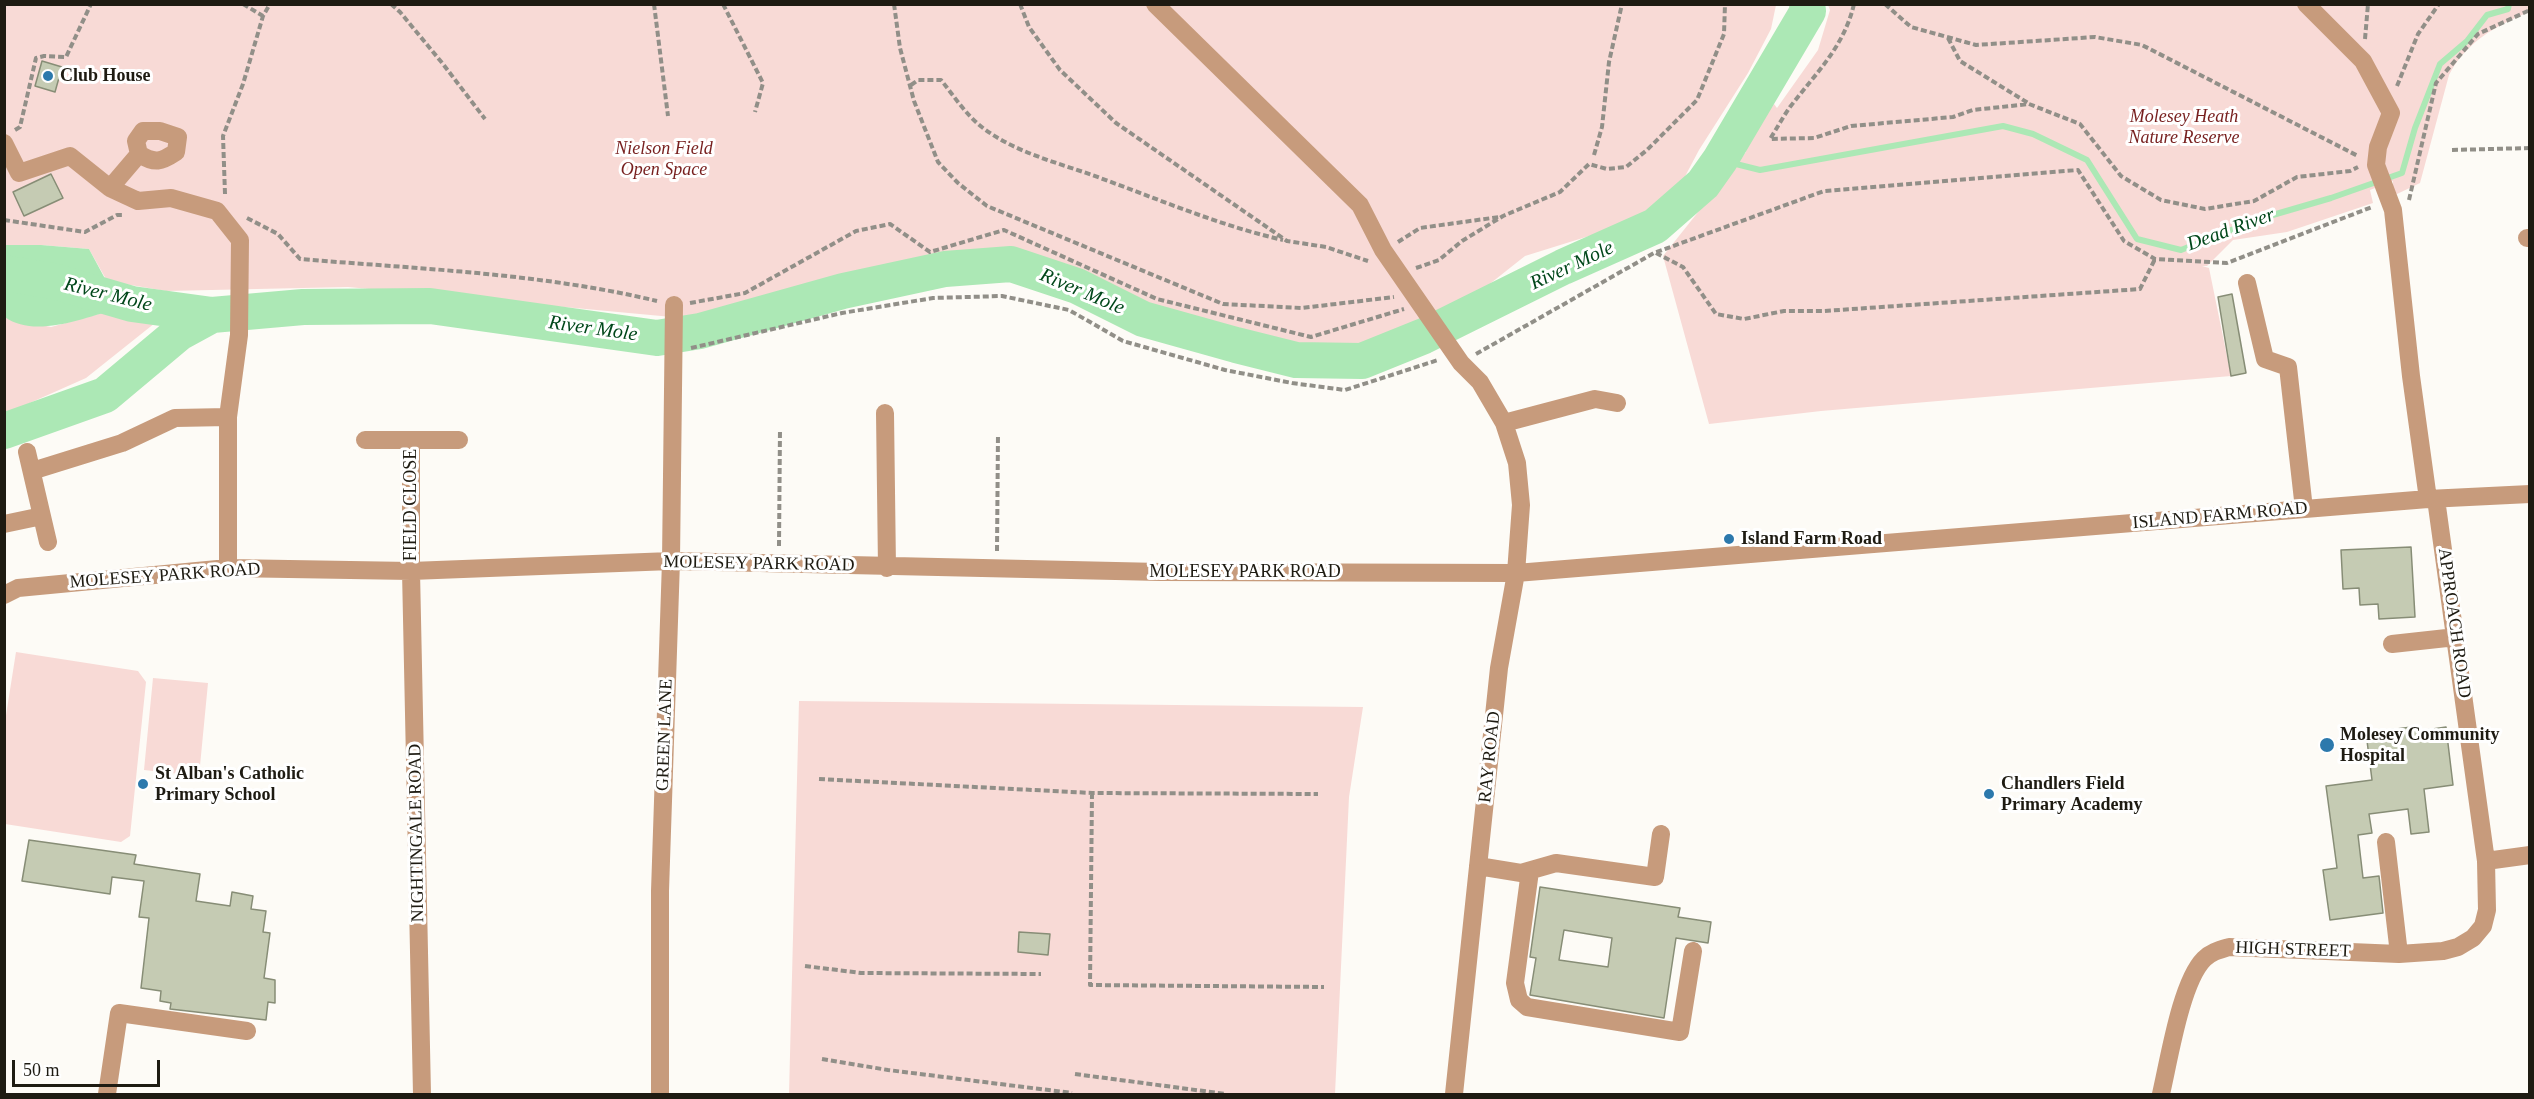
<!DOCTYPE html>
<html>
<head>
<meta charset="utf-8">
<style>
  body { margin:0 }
  #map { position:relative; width:2534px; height:1099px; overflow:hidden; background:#fdfbf6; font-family:Georgia,serif }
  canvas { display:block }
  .frame { position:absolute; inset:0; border:6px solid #1e1b12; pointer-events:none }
  .scale { position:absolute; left:12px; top:1060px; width:148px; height:27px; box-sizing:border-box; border:3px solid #1e1b12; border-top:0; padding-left:8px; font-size:18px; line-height:21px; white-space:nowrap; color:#1e1b12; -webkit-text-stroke:4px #fff; paint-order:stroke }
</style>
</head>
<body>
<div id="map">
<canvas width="2534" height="1099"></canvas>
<div class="frame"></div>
<div class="scale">50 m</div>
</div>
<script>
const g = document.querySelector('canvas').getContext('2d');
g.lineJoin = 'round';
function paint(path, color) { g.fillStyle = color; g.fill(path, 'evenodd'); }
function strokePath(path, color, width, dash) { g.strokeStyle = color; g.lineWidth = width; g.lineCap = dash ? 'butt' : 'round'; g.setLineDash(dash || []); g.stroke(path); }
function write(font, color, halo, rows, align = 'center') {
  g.font = font + ' Georgia,serif'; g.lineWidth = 6; g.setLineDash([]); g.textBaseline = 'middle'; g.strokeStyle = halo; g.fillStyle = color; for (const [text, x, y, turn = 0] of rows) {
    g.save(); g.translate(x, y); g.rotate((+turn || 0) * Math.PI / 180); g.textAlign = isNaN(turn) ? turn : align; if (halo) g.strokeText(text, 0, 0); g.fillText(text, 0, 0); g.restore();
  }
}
paint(new Path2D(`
  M4,5h1772l-5,24 -23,44 -49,77 -18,34 -23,26 -24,12 -109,34 -53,42 -107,45 -52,3 -61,-9 -93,-24 -92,-49 -85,-15 -61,19 -103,18 -121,29 -25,2 -324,-30 -182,4 -59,-10 -18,-32 -48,-4h-36z
  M1828,5h701v7c-32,13 -63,30 -80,63l-29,108 -23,11 -4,-2v-11l-23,9 3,13 -86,29 -54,8 -26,26h-5l7,2 22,108 -410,35 -112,13 -46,-168 83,-104 -5,-3 33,-45 3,4 41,-58 12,-40z
  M113,310l42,13 -69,55 -81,36 -1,-97 47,10z
  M16,652l122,19 8,11 -16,154 -9,6 -116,-18 -1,-96z
  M153,678l55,5 -9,93 -55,-6z
  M799,701l564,6 -14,90 -14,297h-546z`), '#f8dad6');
paint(new Path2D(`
  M5,245h36l48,4 27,50 -3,11c-31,9 -80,28 -108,7z`), '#ace8b5');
strokePath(new Path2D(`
  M1720,160l40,10 243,-44 30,8 54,26 50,79 44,11 78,-31 72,-21 71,-25 13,-45 25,-64 27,-23 20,-26 21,-6 1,-5`), '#ace8b5', 6);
strokePath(new Path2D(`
  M4,273l49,8 79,23 80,11 91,-8 127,-1 227,32 43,-7 143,-40 102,-22 66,-5 66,22 66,33 93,26 60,15 66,1 62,-25 139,-69 92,-41 48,-42 17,-24 88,-149 -1,-7
  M4,431l101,-36 74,-62 33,-18`), '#ace8b5', 36);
const building = new Path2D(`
  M42,61l20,6 -7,25 -20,-6z
  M51,174l12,24 -39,18 -11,-24z
  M2232,294l14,79 -15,3 -13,-79z
  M2411,547l4,70 -36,2 -1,-15 -18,1 -1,-17 -16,1 -2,-39z
  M2419,726v5l27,-4 7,58 -29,4 5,43 -18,2 -3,-25 -39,5 3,19 -14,2 5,43 16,-2 4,37 -53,7 -7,-50 14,-2 -11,-82 46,-6 -6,-47z
  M29,840l107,15 -2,9 66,10 -4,27 34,5 2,-14 21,4 -2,13 15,2 -3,21 7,1 -6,45 11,2v23l-7,-1 -2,18 -96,-11 1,-6 -11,-2 1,-10 -20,-3 8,-70 -10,-1 5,-36 -32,-4 -2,17 -88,-13z
  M1540,887l140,21 -2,9 33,5 -3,21 -32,-5 -12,80 -134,-23 6,-37 -6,-1zM1564,930l48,8 -4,29 -49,-7z
  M1019,932l31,2 -2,21 -30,-3z`);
paint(building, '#c5cbb3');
strokePath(building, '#878d76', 1.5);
strokePath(new Path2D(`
  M243,4l20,12
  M391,4l9,8 43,52 42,55
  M654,4l14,112
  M723,4l40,79 -8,29
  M894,4l6,44 14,53 24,61 20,21 29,23 236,98 79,4 92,-11
  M1020,4l9,23 31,43 56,53 171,118 39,6 42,14
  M1854,4c-10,43 -38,69 -64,103 -7,10 -13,21 -20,32l44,-1 37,-12 102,-9 20,-7 56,-6 51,20 41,52 40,24 44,9 49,-8 43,-24 53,-6 8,-4
  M1885,4l26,23 65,18 119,-8 47,8 216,111
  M1948,38l12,23 68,42
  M2365,39l3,-35
  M911,85l7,-5h23c13,16 25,35 42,48 32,24 72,34 109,47 64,23 125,50 191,65
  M2397,86l21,-52 21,-30
  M15,130l5,-3 16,-69 8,-2 22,1 25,-53
  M2452,150l78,-2
  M1594,155l8,-28 7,-65 13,-58
  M225,194l-2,-58 20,-52 20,-68 7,-12
  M2409,200l27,-117 42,-49 52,-24
  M247,218l31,16 22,25c119,10 240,14 357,42
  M4,220l81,12 32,-17h5
  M1398,242l22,-14 79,-11
  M1656,253l27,14 33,47 28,5 40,-8h40l316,-22 15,-30
  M1416,268l23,-8 23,-19 41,-25 57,-24 29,-28 18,5 19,-2 21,-17 50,-50 27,-66 1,-30
  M690,303l55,-10 111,-62 34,-7 40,28 74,-22 153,69 154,38 93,-28
  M691,348l151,-35 91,-15 69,-2 67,14 54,31 102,29 67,13 53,7 93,-30
  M1476,354l178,-101 170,-62 254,-21 46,71 31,18 72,4 145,-56
  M779,546l1,-117
  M997,551l1,-117
  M819,779l273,14 226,1
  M1092,793l-2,192 234,2
  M805,966l56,7 180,1
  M822,1059l66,11 184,23
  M1075,1074l151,20`), '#918f88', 4, [6, 3]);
strokePath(new Path2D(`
  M1155,4l205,201 23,45 78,113 19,19 24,41 13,40 4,42 -5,68 -17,95 -45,426
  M2306,4l57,57 28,52 -13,34 -2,18 17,45 18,166 17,123
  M4,143l15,30 51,-17 40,32 28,13 33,-3 46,13 23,29 -1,95 -11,82v151
  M110,188l29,-34 -3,-13 7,-10h17l18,6 -2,15c-15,10 -21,12 -37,2
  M2527,238h3
  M2247,283l18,76 23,8 16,142
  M885,413l2,155
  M1504,423l91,-24 22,4
  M365,440h94
  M411,440v131l11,523
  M27,452l21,90
  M32,471l90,-28 53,-25 53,-1
  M4,524l38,-8
  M4,595l14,-7 210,-20 183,3 260,-10 489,11 356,1 912,-74 102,-5
  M2392,644l64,-7
  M2386,842l13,112
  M2486,861l44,-6
  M1478,866l43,7 35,-10 99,14 6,-43
  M1530,871l-15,112 4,17 8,7 153,25 13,-81
  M107,1094l12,-81 128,18
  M660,1094v-203l11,-330 3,-256
  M2161,1094c8,-34 20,-112 43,-135 7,-7 15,-9 25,-12l170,7 44,-3 15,-4 15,-9 10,-12 4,-16 -1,-49 -50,-362`), '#c79b7c', 18);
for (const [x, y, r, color] of [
  [48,76,6,"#2c79ac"],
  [1729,539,6,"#2c79ac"],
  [2327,745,8,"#2c79ac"],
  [143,784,6,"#2c79ac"],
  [1989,794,6,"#2c79ac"]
]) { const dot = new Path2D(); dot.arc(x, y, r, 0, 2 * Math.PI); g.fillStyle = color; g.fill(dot); strokePath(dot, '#fff', 2); }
write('bold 18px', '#1e1b12', '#fff', [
  ["Club House",60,76],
  ["Island Farm Road",1741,539],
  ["Molesey Community",2340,735],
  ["Hospital",2340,756],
  ["St Alban's Catholic",155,774],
  ["Primary School",155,795],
  ["Chandlers Field",2001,784],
  ["Primary Academy",2001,805]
], 'left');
write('italic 18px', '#771f1e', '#fff', [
  ["Molesey Heath",2184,117],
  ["Nature Reserve",2184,138],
  ["Nielson Field",664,149],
  ["Open Space",664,170]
]);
write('18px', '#1e1b12', '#fff', [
  ["FIELD CLOSE",411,505,-90],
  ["ISLAND FARM ROAD",2220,516,-5],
  ["MOLESEY PARK ROAD",759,564,1],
  ["MOLESEY PARK ROAD",1245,572],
  ["MOLESEY PARK ROAD",165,576,-4],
  ["APPROACH ROAD",2454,623,82],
  ["GREEN LANE",665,735,-88],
  ["RAY ROAD",1490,757,-84],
  ["NIGHTINGALE ROAD",417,833,-91],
  ["HIGH STREET",2293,950,2]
]);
write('italic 20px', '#00471a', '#fff', [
  ["Dead River",2231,230,-20],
  ["River Mole",1572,266,-25],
  ["River Mole",1082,292,23],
  ["River Mole",108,295,14],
  ["River Mole",593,329,8]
]);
</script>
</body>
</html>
